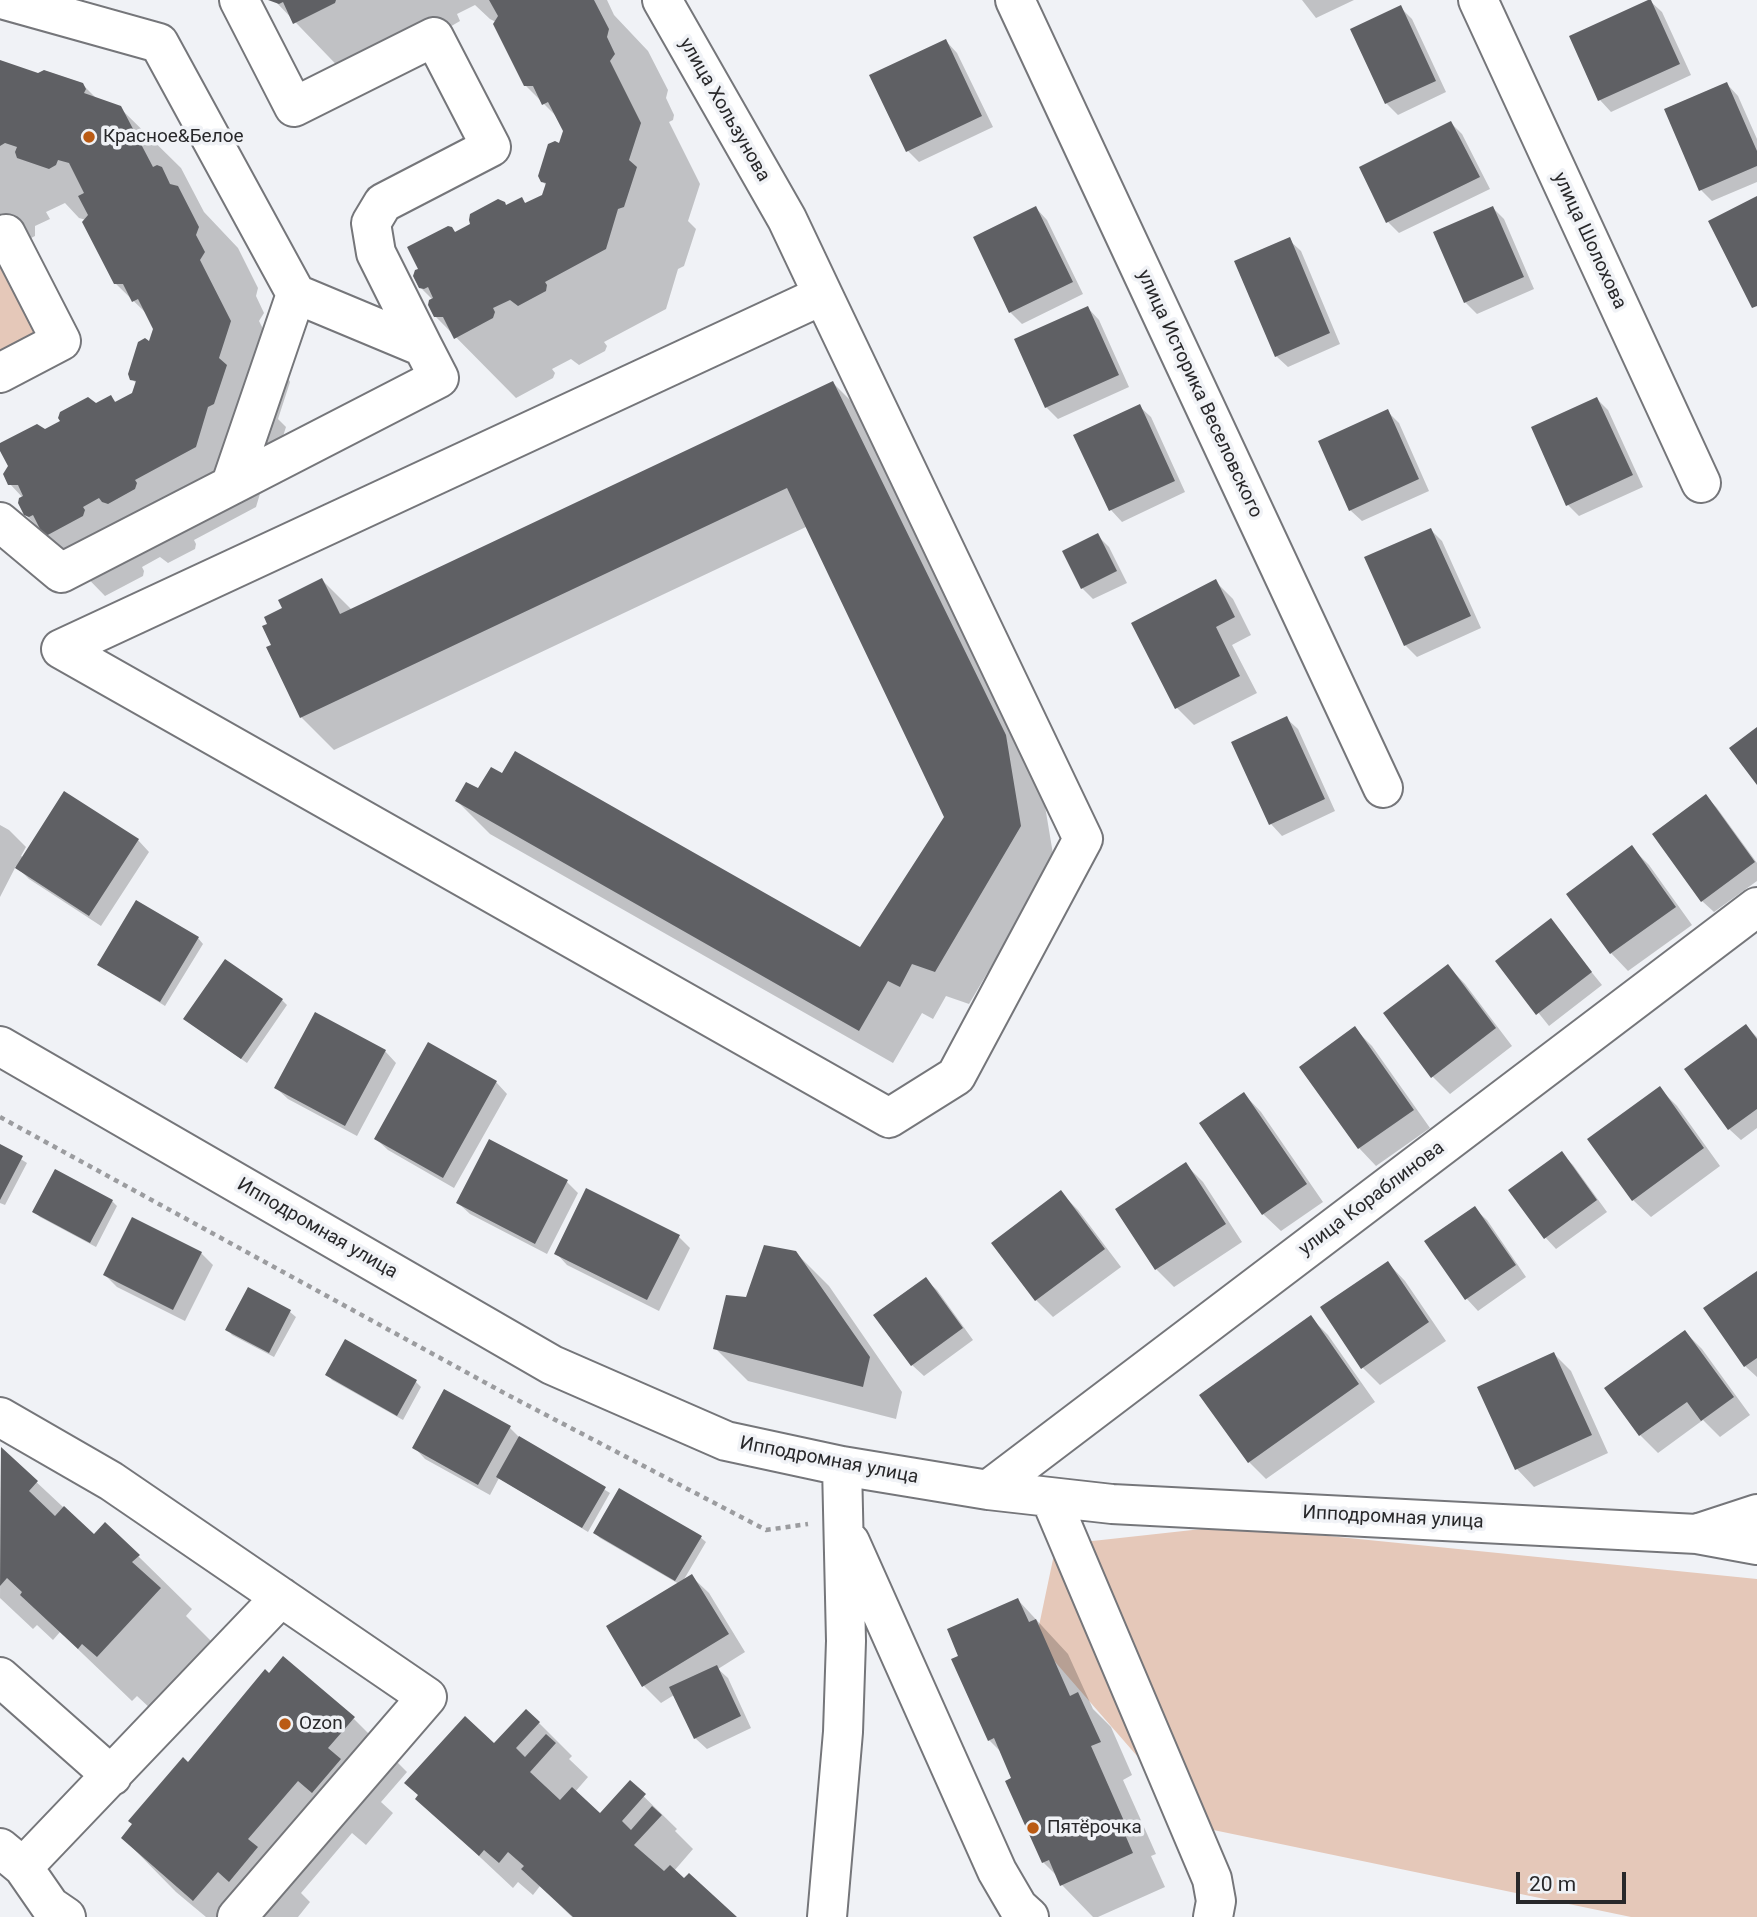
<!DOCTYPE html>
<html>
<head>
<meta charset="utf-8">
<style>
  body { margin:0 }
  #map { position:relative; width:1757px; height:1917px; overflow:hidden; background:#f0f2f6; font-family:Roboto,sans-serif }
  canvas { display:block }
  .scale { position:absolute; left:1516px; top:1872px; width:110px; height:32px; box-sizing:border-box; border:4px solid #28282a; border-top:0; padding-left:9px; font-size:21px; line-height:24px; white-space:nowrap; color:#28282a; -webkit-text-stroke:5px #f0f2f6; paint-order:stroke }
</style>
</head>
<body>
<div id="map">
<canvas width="1757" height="1917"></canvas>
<div class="scale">20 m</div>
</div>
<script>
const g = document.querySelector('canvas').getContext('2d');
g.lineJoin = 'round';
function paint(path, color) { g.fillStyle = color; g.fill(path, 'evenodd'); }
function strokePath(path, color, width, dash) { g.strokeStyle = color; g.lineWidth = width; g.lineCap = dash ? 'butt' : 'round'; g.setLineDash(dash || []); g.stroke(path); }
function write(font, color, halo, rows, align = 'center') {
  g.font = font + ' Roboto,sans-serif'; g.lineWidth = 7; g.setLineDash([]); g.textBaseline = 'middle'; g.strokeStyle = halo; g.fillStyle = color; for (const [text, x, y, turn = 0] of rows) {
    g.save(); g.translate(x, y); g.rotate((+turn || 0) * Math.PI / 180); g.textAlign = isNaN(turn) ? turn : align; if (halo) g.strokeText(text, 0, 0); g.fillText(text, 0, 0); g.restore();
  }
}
paint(new Path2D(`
  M0,238l61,103 -61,32z
  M1229,1526l528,53v338h-126l-432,-90 -163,-187 20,-95z`), '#e5c8b9');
paint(new Path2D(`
  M274,0h333l7,15 34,36 20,39 -2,8 8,17 -1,5 -4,2 31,62 -12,37 8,8 -12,37 -6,3 -12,40 -62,33 3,4 -2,5 -26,14 -8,-6 -19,10 3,4 -2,5 -37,20 -81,-82 -2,-16 -13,-13 36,-54 65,-34 6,6 17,-9 3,-10 -5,-5 23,-50 -7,-13 -33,-33 -29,-63 -6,-3 -15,-14 -18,9 3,7 -106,62z
  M1302,0h52l-38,18z
  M1650,1l12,11 29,63 -80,37 -11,-12 -29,-63z
  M1401,8l11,11 34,73 -48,23 -12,-12z
  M946,41l11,12 36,74 -74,35 -11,-11z
  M0,62l38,13 44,9 16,16 22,8 61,60 23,44 34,36 20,40 -2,8 8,17 -5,8 31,61 -12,37 8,8 -12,37 -6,3 -12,40 -62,33 2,4 -1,5 -27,14 -8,-6 -18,10 2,4 -1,5 -38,20 -80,-82 -2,-16 -13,-14v-17l-10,-22 45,-13 66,-35 6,6 17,-9 3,-10 -5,-5 18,-36 5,-14 -7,-14 -33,-32 -29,-63 -7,-2 -14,-15 -19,9 4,7 -15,7v10l-26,13 -9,-5z
  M1727,84l11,12 19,43v43l-45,19 -11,-11z
  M1451,123l11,11 28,55 -91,44 -11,-11z
  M1036,208l11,12 36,74 -61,30 -12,-12z
  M1493,208l11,11 30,70 -57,25 -12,-12 -29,-69z
  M1289,240l12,11 39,93 -52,23 -12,-11z
  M1088,308l11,12 30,67 -71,32 -12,-12z
  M833,383l33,33 173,354 15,90 -85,144 -23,-8 -13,23 -11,-6 -29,50 -403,-229 -33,-33 404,148 85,-132 -138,-291 -474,224 -33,-33 -28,-71 11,-37 38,-29 30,30z
  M1597,399l11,11 35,77 -64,29 -11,-11z
  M1139,406l12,11 34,75 -63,30 -11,-12 -35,-74z
  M1387,411l12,12 30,68 -67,30 -12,-11z
  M1431,530l11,11 39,87 -64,29 -12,-12z
  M1097,535l12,12 18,36 -34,16 -11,-11z
  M1215,581l18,18 18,36 -19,10 25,48 -63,32 -17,-17z
  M1286,718l12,11 37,82 -53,25 -11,-12z
  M1706,796l11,12 40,55v18l-43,31 -12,-11z
  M0,825l9,5 17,17 -5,9 3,2 114,-18 11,12 -48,74 -72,-47 -13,-13 -16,31z
  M1632,848l17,17 43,60 -64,46 -17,-18z
  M1550,921l52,64 -53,41 -52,-65z
  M198,938l5,6 -38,62 -65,-41z
  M1448,966l17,18 47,62 -62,48 -18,-18z
  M282,1000l5,5 -40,58 -56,-39z
  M1746,1026l11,11v91l-16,12 -12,-11z
  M1355,1029l17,17 58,82 -54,38 -17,-18 -58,-81z
  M385,1051l11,12 -39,73 -69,-37 -12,-11z
  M496,1082l11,12 -53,94 -66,-38 -12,-11z
  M1659,1088l18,18 43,60 -69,51 -18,-17z
  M1244,1094l17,18 62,90 -42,29 -18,-17z
  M0,1146l27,17 -22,42 -5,-2z
  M1562,1154l11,11 34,47 -51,37 -11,-12z
  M1186,1165l17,17 39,60 -68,45 -18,-18z
  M567,1182l11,11 -31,61 -77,-40 -12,-11z
  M1061,1193l17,17 43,57 -68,50 -17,-17z
  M112,1201l5,5 -21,41 -56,-30 -5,-5z
  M1475,1209l12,11 39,57 -48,34 -11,-12 -40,-57z
  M679,1237l11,11 -31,63 -92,-46 -11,-12z
  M201,1253l12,12 -28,56 -68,-34 -12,-12z
  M796,1253l33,33 73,106 -6,27 -148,-38 -33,-33 32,-49z
  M1388,1263l17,18 41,60 -66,44 -17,-17z
  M1757,1273v104l-12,-11z
  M925,1279l12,11 36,50 -49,36 -12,-11z
  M249,1289l41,23 6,5 -22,40 -42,-22 -5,-6z
  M1311,1318l17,17 47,67 -109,77 -17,-17z
  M1685,1332l17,17 48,66 -30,22 -17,-17 -45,33 -18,-18 -33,-46z
  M1554,1354l17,17 37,82 -74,34 -17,-18 -38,-81z
  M327,1374l89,8 5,5 -18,33 -71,-40z
  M509,1427l12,12 89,54 -22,39 -89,-54 -9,17 -65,-36 -11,-12z
  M1,1449l93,87 44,20 54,53 -6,7 27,27 -61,67 -15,-14 -5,5 -72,-69 -7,8 -16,-15 -4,4 -33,-31z
  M595,1533l105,4 6,5 -23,39 8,-5 18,17 36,59 -27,17 10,9 23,50 -44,21 -12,-11 -21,-43 -13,8 -17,-17 35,-102 -79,-46z
  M1018,1600l50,54 25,55 18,18 21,48 -9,5 33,74 -5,2 14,31 -67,30h-5l-31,-32 -4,-8 -15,-15 -41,-109 -13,-13 -28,-83z
  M354,1719l53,53 -26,30 12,11 -27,32 -14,-12 -51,60 9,9 -12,15h-92l-30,-25 -53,-54z
  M539,1723l33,33 -3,3 19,18 -13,15 25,24 30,-33 47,46 -2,2 18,18 -19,22 60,46h-162l-32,-31 -7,9 -15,-13 -5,6 -95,-89 76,-53z`), '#0003');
paint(new Path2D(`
  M268,0h68l-1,3 -42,21 -10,-22 -4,2z
  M489,0h105l15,29 -2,8 8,17 -5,7 31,62 -12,37 8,7 -13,40 -6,2 -12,40 -61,33 2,3 -1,6 -28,15 -8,-6 -17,8 2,4 -2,6 -39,21 -11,-22h-9l-6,-12 1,-5 4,-2 -5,-11 -4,2 -5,-1 -6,-12 2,-6 3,-1 -11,-22 41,-21 4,1 3,5 15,-8 -1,-4 1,-6 28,-15 7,3 1,3 16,-8 3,6 17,-8 4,-12 -5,-1 -3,-6 10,-32 7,-3 4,2 4,-12 -15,-29 -6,3 -9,-19h-9l-31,-62 5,-8z
  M1648,0h3l29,64 -82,37 -29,-65z
  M1401,5l35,76 -51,23 -35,-75z
  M946,39l36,77 -76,36 -37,-77z
  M0,60l38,13 6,-3 39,13 3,6 -2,4 37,13 32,61 4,-2 5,2 8,17 8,2 21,41 -3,8 9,17 -5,8 31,61 -12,37 8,7 -13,39 -6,3 -12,40 -61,33 2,3 -2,6 -27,15 -6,-2 -3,-4 -16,9 2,3 -2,6 -39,21 -11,-22 -4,2 -5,-2 -6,-12 1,-5 4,-2 -5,-11h-10l-5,-11 5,-8 -8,-15v-8l37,-19 8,5 15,-8 -2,-3 2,-6 28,-15 8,6 15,-8 4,7 17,-9 4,-12 -6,-1 -2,-6 10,-32 7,-4 4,3 4,-12 -15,-30 -6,3 -9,-18h-9l-32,-62 6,-7 -10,-19 6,-3 -15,-30 -11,-3 -2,5 -7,4 -32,-11 -2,-6 2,-5 -12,-4 -5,3z
  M1727,82l30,69v15l-58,25 -35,-82z
  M1451,121l29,56 -94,46 -27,-56z
  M1757,196v110l-5,2 -44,-87z
  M1036,206l37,76 -64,31 -36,-76z
  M1493,206l31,71 -60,26 -31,-71z
  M1290,237l40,96 -55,24 -41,-96z
  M1088,306l31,69 -74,33 -31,-69z
  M833,381l173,354 15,91 -86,146 -23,-8 -12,23 -12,-6 -29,50 -404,-230 11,-19 12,6 13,-21 11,6 13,-22 345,196 84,-130 -157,-329 -487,230 -34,-71 5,-2 -9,-19 5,-2 -3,-7 18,-9 -4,-8 44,-22 18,36z
  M1597,397l36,78 -67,31 -35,-79z
  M1140,404l35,77 -66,30 -36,-76z
  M1388,409l31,70 -70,32 -31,-70z
  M1431,528l40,88 -67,30 -40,-89z
  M1098,533l19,38 -36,18 -19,-38z
  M1216,579l19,38 -19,10 24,49 -65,33 -44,-86z
  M1287,716l38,83 -56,26 -38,-83z
  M1757,727v58l-28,-37z
  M64,791l75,48 -50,77 -74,-48z
  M1706,794l49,68 -54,40 -49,-68z
  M1632,845l44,62 -66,47 -44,-60z
  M136,900l63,37 -39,65 -63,-37z
  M1551,918l41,54 -56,43 -41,-54z
  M225,959l58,40 -42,60 -58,-40z
  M1448,964l48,64 -65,50 -48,-65z
  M315,1012l71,38 -41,76 -71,-38z
  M1746,1024l11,15v70l-29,21 -44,-61z
  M1355,1026l59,84 -56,39 -59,-82z
  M428,1042l69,39 -54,97 -69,-39z
  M1660,1086l44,62 -72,53 -45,-62z
  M1244,1092l63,92 -45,31 -63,-92z
  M489,1139l79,41 -33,64 -79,-41z
  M0,1144l23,12 -23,44z
  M1562,1151l35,49 -53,39 -36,-49z
  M1186,1162l40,62 -71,46 -40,-61z
  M55,1169l58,31 -23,43 -58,-31z
  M586,1188l94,47 -33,65 -93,-46z
  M1061,1190l44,59 -70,52 -44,-58z
  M1475,1206l41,59 -51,35 -41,-59z
  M132,1217l70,35 -29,58 -70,-35z
  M764,1245l32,6 74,106 -7,30 -150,-38 13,-54 20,2z
  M1388,1261l41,61 -68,47 -41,-62z
  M1757,1271v87l-13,9 -41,-59z
  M926,1277l37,51 -52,38 -38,-51z
  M248,1287l43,23 -22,43 -44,-23z
  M1311,1315l48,69 -111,79 -49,-68z
  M1685,1330l49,67 -33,24 -14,-19 -48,34 -35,-48z
  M345,1339l72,41 -20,36 -72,-41z
  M1554,1352l38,83 -77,35 -38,-83z
  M444,1389l67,37 -33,59 -66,-37z
  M519,1436l87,51 -24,41 -86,-51z
  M1,1447l37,34 -9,10 26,25 9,-10 30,28 11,-12 35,33 -8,7 29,26 -64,69 -15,-13 -4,5 -58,-54 2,-3 -15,-14 -7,8z
  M619,1488l83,48 -27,45 -82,-48z
  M692,1574l37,60 -87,53 -36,-61z
  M1018,1598l11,24 7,-3 34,77 8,-4 23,50 -10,4 33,75 -4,2 13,30 -73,33 -11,-26 -7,3 -37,-82 6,-3 -17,-40 -6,3 -37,-82 7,-3 -11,-27z
  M283,1656l72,61 -27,31 13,11 -29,34 -14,-12 -50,58 10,8 -29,35 -11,-10 -25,29 -72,-63 11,-14 -4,-3 55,-64 5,5 77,-93 4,4z
  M717,1665l24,51 -47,23 -25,-52z
  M526,1709l14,13 -24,26 9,9 21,-23 10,9 -26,29 30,28 12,-13 28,26 30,-33 16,14 -24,27 9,9 21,-24 10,9 -28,30 30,26 6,-6 14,13 5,-5 48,44h-164l-52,-48 3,-3 -16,-14 -9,11 -15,-13 -5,6 -64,-57 3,-4 -14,-12 61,-67 29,27z`), '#5f6064');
const minor = new Path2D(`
  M239,0l55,107 140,-70 57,110 -108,56 -12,20 5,30 47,94
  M662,0l125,219 36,76 260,544 -127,237 -67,42 -828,-469 762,-354
  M1015,0l368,788
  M1478,0l223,483
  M0,238l6,-4 55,107 -61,32
  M231,484l65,-190
  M0,522l61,51 378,-195 -16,-31 -127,-53 -137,-251 -154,-43
  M0,1046l552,319 174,76 116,25 146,24 124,14 585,30 60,11
  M0,1417l111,64 316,216 -190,220
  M988,1490l769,-583
  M1050,1497l162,382 4,22 -3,16
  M1699,1533l58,-19
  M850,1542l147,329 21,36 11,10
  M0,1677l112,99
  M0,1848l23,19 27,39 16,11
  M23,1867l258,-270
  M827,1917l16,-185 3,-91 -4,-175`);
strokePath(minor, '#75767a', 42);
strokePath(new Path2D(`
  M0,1117l506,277 260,136 42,-6`), '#9b9c9f', 4.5, [5, 5]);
strokePath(minor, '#fff', 38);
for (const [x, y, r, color] of [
  [89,137,7,"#ba5b14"],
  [285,1724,7,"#ba5b14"],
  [1033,1828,7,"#ba5b14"]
]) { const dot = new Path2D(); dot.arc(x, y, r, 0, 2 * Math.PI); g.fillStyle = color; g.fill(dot); strokePath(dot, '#f0f2f6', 2.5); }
write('19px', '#28282a', '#f0f2f6', [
  ["улица Хользунова",724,110,60],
  ["улица Шолохова",1589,241,65],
  ["улица Историка Веселовского",1199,394,65],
  ["улица Кораблинова",1372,1199,-37],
  ["Ипподромная улица",317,1229,30],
  ["Ипподромная улица",829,1461,11],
  ["Ипподромная улица",1393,1518,3]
]);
write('19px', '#28282a', '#f0f2f6', [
  ["Красное&Белое",103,137],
  ["Ozon",299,1724],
  ["Пятёрочка",1047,1828]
], 'left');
</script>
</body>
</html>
